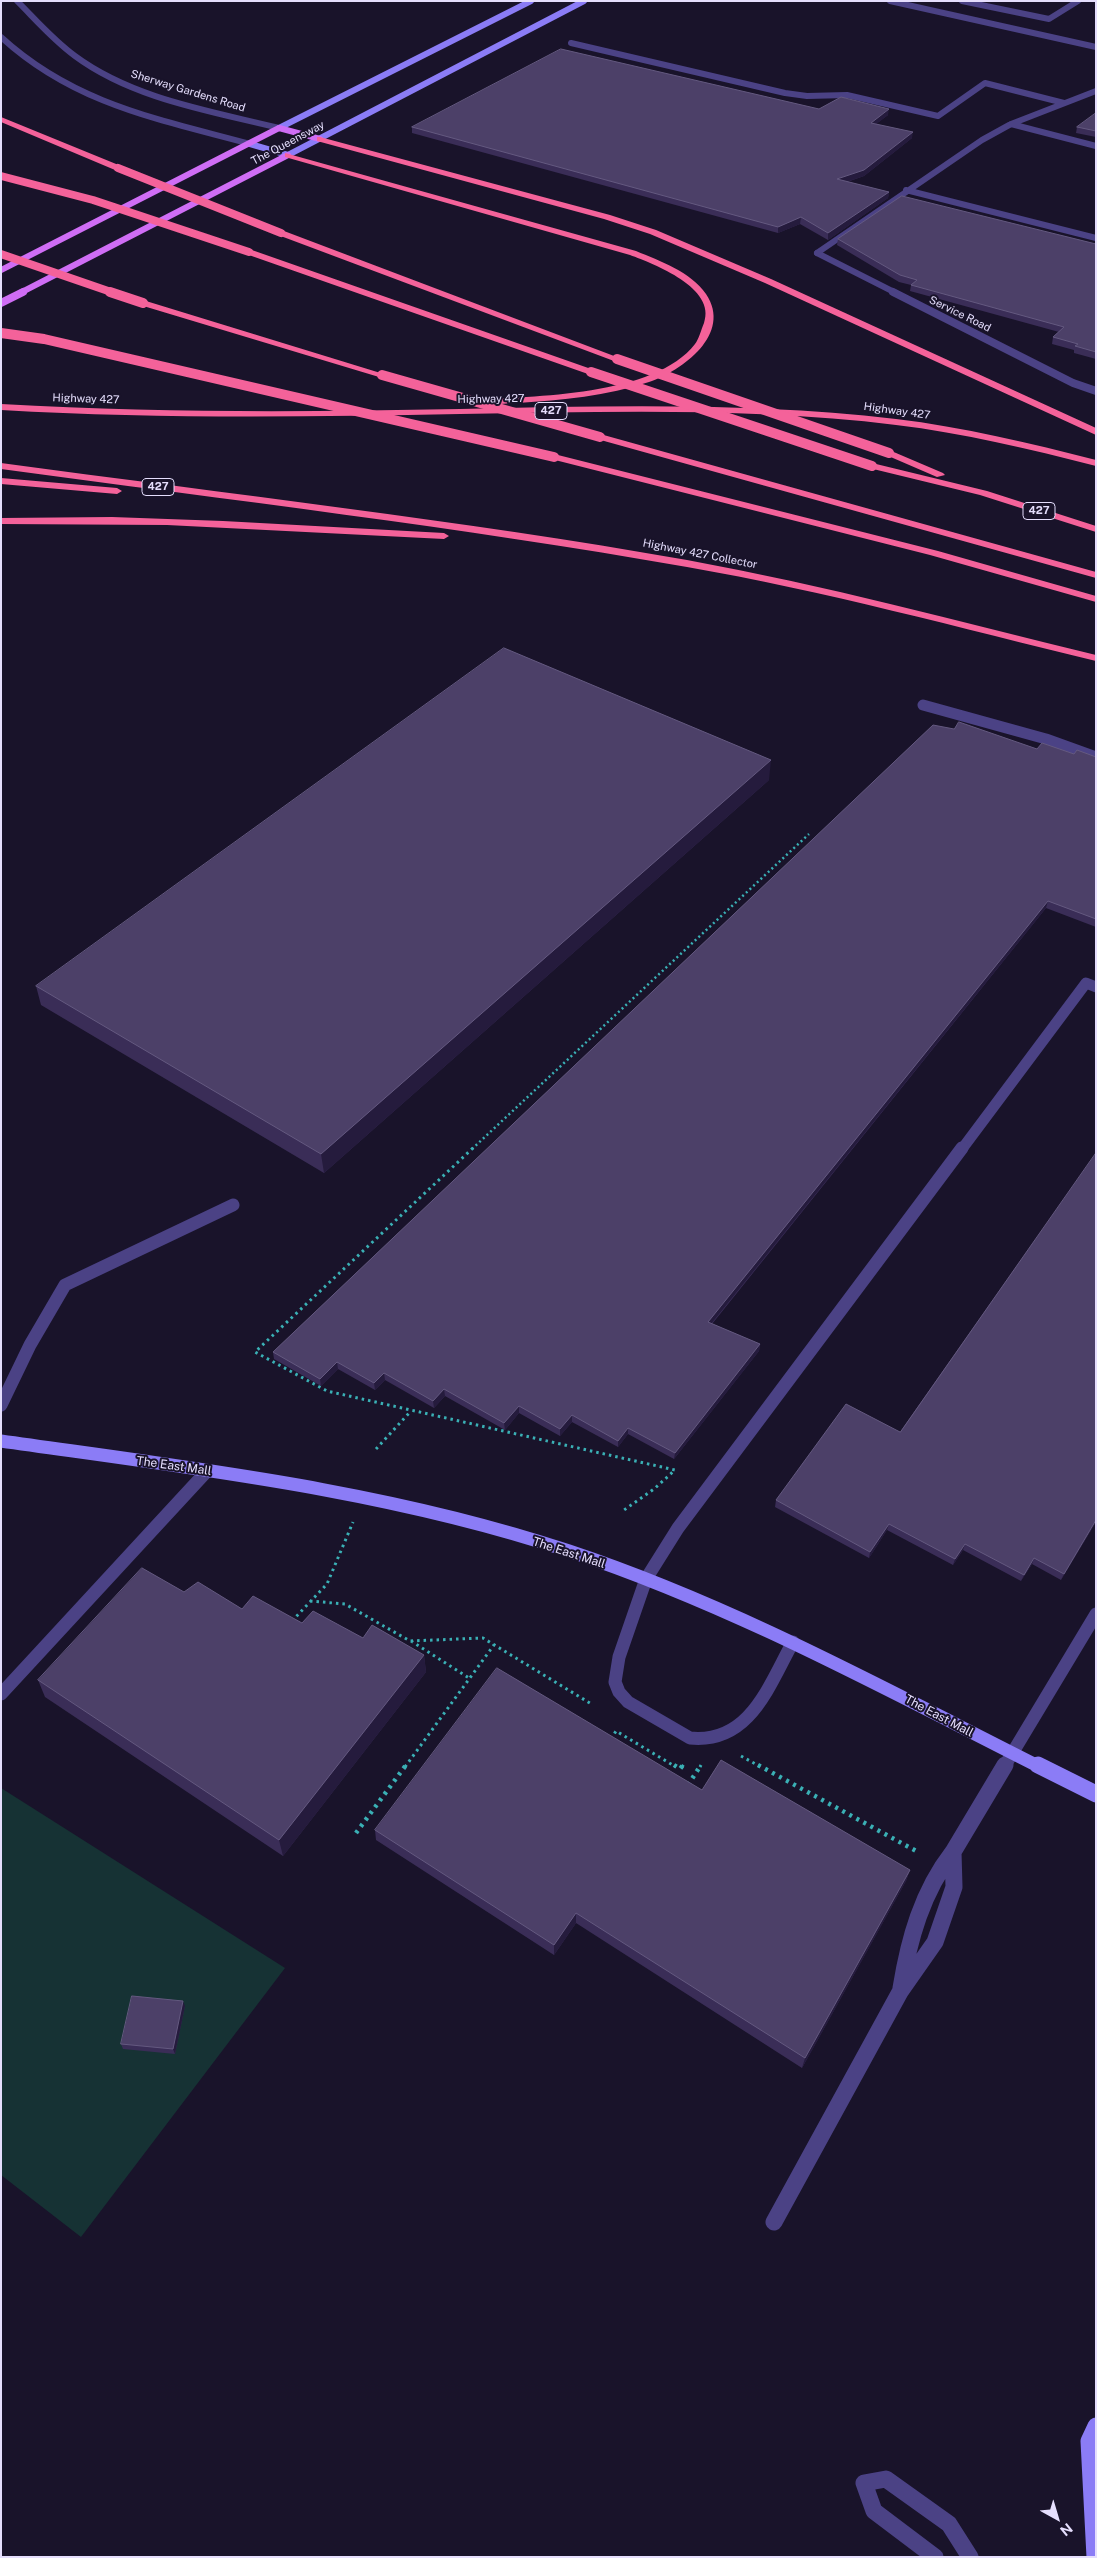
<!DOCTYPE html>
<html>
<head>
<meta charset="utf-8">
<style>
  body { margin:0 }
  #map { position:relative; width:1097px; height:2558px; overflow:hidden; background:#19132a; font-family:"Public Sans",sans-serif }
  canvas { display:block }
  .frame { position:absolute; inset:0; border:2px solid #e5defd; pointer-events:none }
  .north { position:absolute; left:1032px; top:2493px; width:50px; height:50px; -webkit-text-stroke:4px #19132a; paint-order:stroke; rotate:141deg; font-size:14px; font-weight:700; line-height:20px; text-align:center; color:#e5defd }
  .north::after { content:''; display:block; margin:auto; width:18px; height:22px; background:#e5defd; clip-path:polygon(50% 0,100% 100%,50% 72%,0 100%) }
</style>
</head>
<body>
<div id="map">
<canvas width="1097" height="2558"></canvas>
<div class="frame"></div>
<div class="north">N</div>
</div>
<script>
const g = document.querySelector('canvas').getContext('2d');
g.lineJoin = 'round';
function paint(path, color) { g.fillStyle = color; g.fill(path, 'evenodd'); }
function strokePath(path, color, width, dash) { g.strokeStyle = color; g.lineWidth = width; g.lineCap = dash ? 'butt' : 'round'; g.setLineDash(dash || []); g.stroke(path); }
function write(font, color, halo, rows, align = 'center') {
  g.font = font + ' "Public Sans",sans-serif'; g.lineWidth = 4; g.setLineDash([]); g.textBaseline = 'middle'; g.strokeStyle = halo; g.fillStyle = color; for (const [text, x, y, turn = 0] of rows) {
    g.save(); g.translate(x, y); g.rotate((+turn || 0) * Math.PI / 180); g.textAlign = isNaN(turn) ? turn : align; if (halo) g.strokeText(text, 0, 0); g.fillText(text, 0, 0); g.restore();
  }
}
paint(new Path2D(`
  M1,1788l284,180 -204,269 -80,-62z`), '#163234');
strokePath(new Path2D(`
  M472,1149l337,-315`), '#3ab0b5', 2.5, [2, 3]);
strokePath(new Path2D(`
  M473,1148l-218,204 72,39 348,79 -21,19 -30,21
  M376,1449l35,-38
  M310,1601l35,3 65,37 73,-3 110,67
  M292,1621l35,-37 26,-62
  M411,1641l58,37
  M611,1739l5,-8 60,36
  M741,1756l20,11
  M405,1767l89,-122
  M682,1767l2,-3
  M700,1767l1,-2`), '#3ab0b5', 3, [2.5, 4]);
strokePath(new Path2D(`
  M674,1765l6,4 3,-4
  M758,1765l160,87
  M688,1785l13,-20
  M356,1833l50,-68`), '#3ab0b5', 4.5, [3, 5]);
strokePath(new Path2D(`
  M890,1l206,46
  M962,1l87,18 29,-18
  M571,43l214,50 22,3 40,-1 91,21 47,-33 79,20
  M1011,124l85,22
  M906,190l190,48
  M817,253l165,-113 29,-16 85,-33`), '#4b4285', 6);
strokePath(new Path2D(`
  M923,705l123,34 50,18
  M962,1149l124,-166 10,4`), '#4b4285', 11);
strokePath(new Path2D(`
  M1,1405l29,-60 35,-60 168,-80
  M793,1642c-24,43 -43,102 -103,96l-62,-36 -9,-10 -4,-10 4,-25 27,-78 32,-51 284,-380
  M1,1694l206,-223
  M1004,1767l92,-153`), '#4b4285', 13);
strokePath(new Path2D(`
  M901,1988c8,-49 21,-96 52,-136
  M774,2222l126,-230 35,-50 19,-55 -1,-35 52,-87
  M935,2557l-61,-46 -10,-28 22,-4 63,45 21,33`), '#4b4285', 17);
strokePath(new Path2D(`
  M817,253l79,40`), '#4b4285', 6);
strokePath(new Path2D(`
  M893,292l180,91 23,8`), '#4b4285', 8);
strokePath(new Path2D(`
  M17,1c19,19 36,39 58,55 58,43 136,55 204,72
  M1,37c73,67 157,82 249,107`), '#4b4285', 6);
strokePath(new Path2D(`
  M279,128l252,-127
  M250,144l38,11 296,-154`), '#8b7cf6', 6);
strokePath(new Path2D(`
  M1,1441c190,27 385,49 568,110 165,55 316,138 471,216`), '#8b7cf6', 13);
strokePath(new Path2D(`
  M1038,1765l58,29
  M1095,2557l-6,-116 7,-15`), '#8b7cf6', 17);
strokePath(new Path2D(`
  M1,270l278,-142 41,11
  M20,293l268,-138`), '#cf6df5', 6);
strokePath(new Path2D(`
  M1,303l22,-11`), '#cf6df5', 8);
paint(new Path2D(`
  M1,117l120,49 1,2 -7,2 -114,-48z
  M320,137l290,78 46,15 115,49 325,149v7l-331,-152 -115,-49 -46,-15 -287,-78v-4z
  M285,153l351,98c24,10 55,21 70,43 27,40 -24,77 -57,88 -42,14 -87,18 -131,21 -15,0 -34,4 -49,1v-4l3,-1c61,-2 183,-3 223,-55 4,-5 6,-14 9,-21 13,-35 -50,-59 -74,-68l-345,-98z
  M278,231h6l338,128 -8,2 -336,-126z
  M249,249l345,121 2,2 -8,2 -342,-120 -1,-2z
  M140,301h6l241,74 -8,2 -239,-72z
  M1,404c153,9 306,8 459,5 145,-3 291,-7 436,10 67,8 134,24 200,41v6c-66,-17 -133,-33 -200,-41 -145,-18 -291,-13 -436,-11 -153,3 -306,5 -459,-4z
  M600,434l496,138v6l-499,-139v-4z
  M889,450l54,23 2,2 -8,2 -51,-22 -2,-2z
  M554,454l384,97 158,45v6l-166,-47 -379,-96v-4z
  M1,463c229,31 459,57 686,97 138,25 273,62 409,95v6c-136,-33 -271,-70 -409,-94 -227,-40 -457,-67 -686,-98z
  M872,463l115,28 109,35v6l-116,-37 -111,-27v-4z
  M1,478l116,10 5,3 -5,3 -116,-10z
  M112,517l111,4 221,12 5,3 -5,3 -277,-14 -166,-1v-6z`), '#f4629a');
strokePath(new Path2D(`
  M118,168l163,65
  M1,176l92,24 156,52
  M1,254l113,39`), '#f4629a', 8);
strokePath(new Path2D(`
  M110,292l33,11
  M1,333l43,6 510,118
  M617,359l272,94
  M591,372l281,94
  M382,375l218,62`), '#f4629a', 10);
paint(new Path2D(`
  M1096,113v24l-20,-4 1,-6z
  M888,115l-12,9 36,14 -48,38 -17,6 42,10 -1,6 -60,42 -28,-16 -22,9 -366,-100v-6z
  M838,239l258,5v115l-22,-6v-3l-22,-6 1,-7 6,-5 -149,-41 1,-6 -12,-3 -62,-37z
  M1037,749l59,8v170l-50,-19 -334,416 48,20 -1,7 -85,108 -46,-25 -10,13 -46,-25 -12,14 -41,-23 -14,17 -60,-34 -11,12 -49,-28 -10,10 -37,-21 -17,17 -47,-27 -1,-7z
  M769,780l-445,393 -283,-168 -5,-19z
  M900,1432l196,90 -35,58 -29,-16 -11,17 -58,-31 -10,15 -66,-35 -18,28 -94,-51 1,-7z
  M184,1592l58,17 121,29 61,17 2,17 -143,184 -238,-159 -7,-17z
  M702,1790l208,80 -4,11 -104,187 -226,-145 -22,32 -178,-115 -1,-10z
  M185,2006l-10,48 -52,-5 -2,-5z`), '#3a2d57');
paint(new Path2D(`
  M889,109l-1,6 -18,14 1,-6z
  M913,132l-1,6 -48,38 -27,9v-6z
  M889,192l-1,6 -60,42v-7z
  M801,217l-1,7 -22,9v-6z
  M771,760l-2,20 -445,393 -3,-19z
  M1048,901l-2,7 -339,421 1,-7z
  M760,1344l-1,7 -85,108 1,-6z
  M337,1362l1,7 -17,17 -1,-7z
  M384,1373l1,7 -10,10 -1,-7z
  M444,1389l1,7 -11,12 -1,-7z
  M519,1406v7l-14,17 -1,-7z
  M572,1415v7l-12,14v-7z
  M628,1428v6l-10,13v-6z
  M1096,1520v2l-35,58 3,-6z
  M889,1524l-2,6 -18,28 1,-6z
  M965,1544l-2,6 -10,15 2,-6z
  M1034,1558l-2,6 -11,17 3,-6z
  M424,1655l2,17 -143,184 -4,-16z
  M910,1870l-4,11 -104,187 3,-10z
  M576,1913v10l-22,32v-10z
  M183,2001l2,5 -10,48 -2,-5z`), '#251b3d');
const building = new Path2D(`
  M561,49l258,60 22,-12 48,12 -18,14 42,9 -49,38 -27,9 52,13 -61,41 -27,-16 -23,10 -366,-100z
  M1096,113v18l-19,-4z
  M902,196l194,48v108l-21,-6 3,-2 -25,-7 11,-10 -153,-42 6,-5 -17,-5 -62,-36z
  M504,648l267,112 -450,394 -285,-168z
  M959,722l78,27 5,-6 32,11 3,-4 19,7v162l-48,-18 -340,421 52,22 -85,109 -47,-25 -10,13 -46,-26 -12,14 -41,-23 -15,17 -60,-34 -11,12 -49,-28 -10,10 -37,-21 -17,17 -47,-27 660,-627 21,4z
  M1096,1153v367l-32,54 -30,-16 -10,17 -59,-31 -10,15 -66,-35 -19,28 -94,-52 70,-96 54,28z
  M142,1568l42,24 14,-10 44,27 11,-13 49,27 11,-12 50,27 9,-13 52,30 -145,185 -241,-160z
  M497,1668l205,122 19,-30 189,110 -105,188 -229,-145 -22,32 -179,-115z
  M132,1996l51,5 -10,48 -52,-5z`);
paint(building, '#4c4068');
strokePath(building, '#645980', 1);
write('11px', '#e5defd', '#19132a', [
  ["Sherway Gardens Road",188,91,17],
  ["The Queensway",288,143,-28],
  ["Service Road",960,314,26],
  ["Highway 427",86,399,2],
  ["Highway 427",491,399,-1],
  ["Highway 427",897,411,8],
  ["Highway 427 Collector",700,554,11]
]);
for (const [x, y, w] of [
  [551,411,32],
  [158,487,32],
  [1039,511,32]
]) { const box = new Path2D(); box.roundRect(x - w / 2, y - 8.5, w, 17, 4); g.fillStyle = '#19132a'; g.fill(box); strokePath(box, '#e5defd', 1); }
write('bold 11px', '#e5defd', null, [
  ["427",551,411],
  ["427",158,487],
  ["427",1039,511]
]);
write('12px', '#e5defd', '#19132a', [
  ["The East Mall",174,1466,8],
  ["The East Mall",569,1553,18],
  ["The East Mall",939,1716,28]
]);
</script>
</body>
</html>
